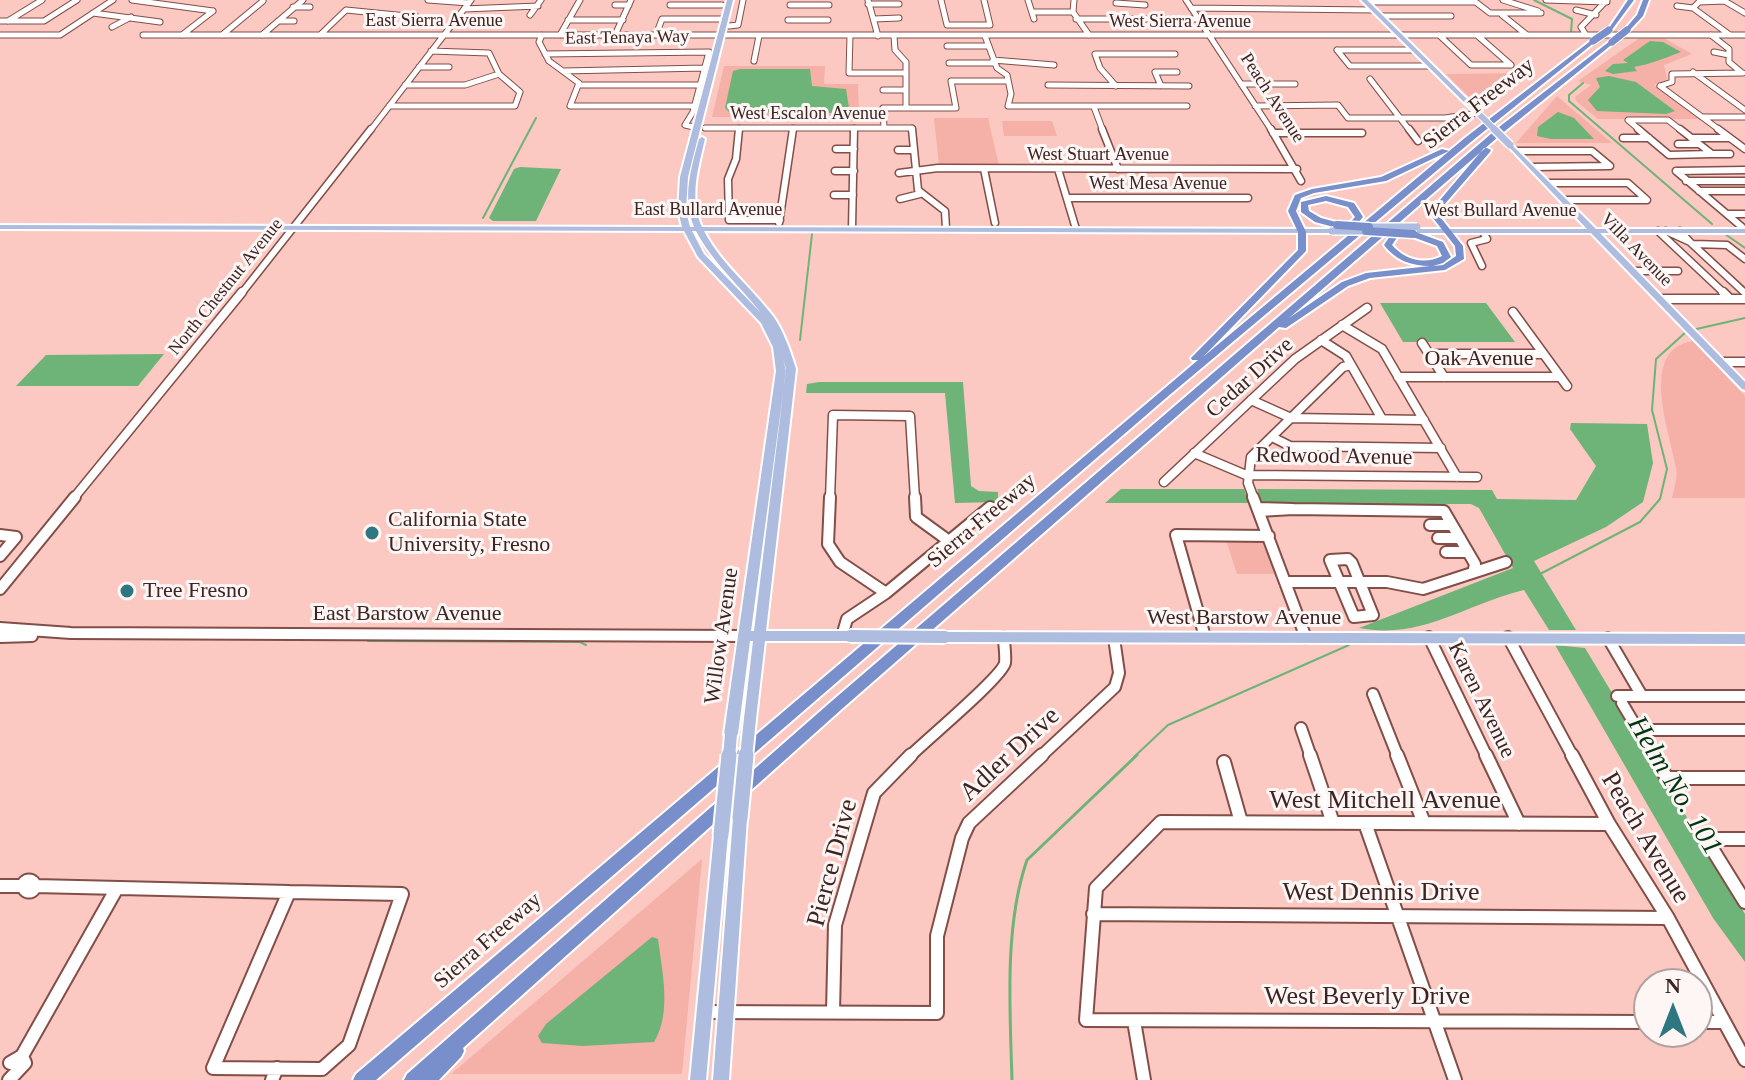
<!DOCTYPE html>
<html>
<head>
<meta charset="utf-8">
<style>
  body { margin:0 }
  #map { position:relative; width:1745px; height:1080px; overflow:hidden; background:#fbc9c2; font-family:Georgia,serif }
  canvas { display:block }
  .north { position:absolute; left:1633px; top:968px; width:80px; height:80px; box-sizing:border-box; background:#fdf6f5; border:2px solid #afa2a0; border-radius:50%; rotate:0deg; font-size:22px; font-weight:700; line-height:32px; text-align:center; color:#3b2421 }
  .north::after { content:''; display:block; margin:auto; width:28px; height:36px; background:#2e7680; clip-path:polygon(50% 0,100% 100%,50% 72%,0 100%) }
</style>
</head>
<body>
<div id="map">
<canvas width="1745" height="1080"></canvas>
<div class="north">N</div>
</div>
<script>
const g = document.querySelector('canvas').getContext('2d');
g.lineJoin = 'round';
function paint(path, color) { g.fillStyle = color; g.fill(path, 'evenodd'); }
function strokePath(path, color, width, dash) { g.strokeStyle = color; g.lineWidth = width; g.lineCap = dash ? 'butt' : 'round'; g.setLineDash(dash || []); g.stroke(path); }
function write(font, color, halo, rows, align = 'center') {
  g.font = font + ' Georgia,serif'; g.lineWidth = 6; g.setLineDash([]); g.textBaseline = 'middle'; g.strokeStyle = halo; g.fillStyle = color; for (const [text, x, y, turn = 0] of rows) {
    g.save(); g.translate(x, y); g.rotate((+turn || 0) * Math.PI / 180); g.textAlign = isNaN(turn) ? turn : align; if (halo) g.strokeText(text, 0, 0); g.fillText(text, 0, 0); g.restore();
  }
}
paint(new Path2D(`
  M1641,37h21l30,17 -28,11 3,14 -13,6 46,34h-102l-22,-18 -1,-4 16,-12 -13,-4z
  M724,66h101l-1,18h34l1,33h-147z
  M1528,73c-20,20 -29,26 -57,26l-25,-25z
  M1557,96l55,47h-96z
  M934,118h54l11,48h-60z
  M1002,121h50l5,15h-53z
  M1693,341l52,55v102h-73c2,-10 6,-20 4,-30 -5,-33 -39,-119 17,-127z
  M1226,540l37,1 12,33h-38z
  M702,859l-20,215h-231z`), '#f5b0a7');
paint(new Path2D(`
  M1650,41l13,1 18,10c-19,7 -30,12 -47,15l3,4 -24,3 -8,-3 8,-7 15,-1 -5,-3z
  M740,69h70l2,17 34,3 3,19 -7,5 -113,-1 -4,-4 8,-37z
  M1609,76l27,6 39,29 -9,3 -69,-3 -9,-11 12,-13 -4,-9z
  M1558,112l16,6 20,21h-43l-14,-3 1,-9z
  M520,167l41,2 -25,52h-43l-4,-3 25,-49z
  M1380,303h106l29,39h-112z
  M164,354l-26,32h-122l30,-31z
  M819,382h144l8,104 8,5 19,1v10l-43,1 -10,-110h-139l1,-9z
  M1571,423l76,1 6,39 -10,39 -37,25 -72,34 42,69h-27l-25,-40c-59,14 -101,50 -165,38l154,-60 -34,-60 -8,-4h-208l-6,-15 235,1 5,9 79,1 20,-34 -26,-37z
  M1121,489h123l5,14h-144z
  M1555,645l30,3 160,266v48l-32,-44z
  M652,937l6,2c4,32 14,74 -4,103l-71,4 -41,-3 -4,-7 8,-12z`), '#6eb378');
strokePath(new Path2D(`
  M1534,0l38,19 -1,14
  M1583,83l-14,12v6l143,123
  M483,218l53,-100
  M1725,234l20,14
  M1692,330l53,-12
  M800,340l12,-106
  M1540,574l100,-52 20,-23 7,-30 -15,-59 4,-51 30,-27
  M368,641l212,1 6,3
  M1134,757l34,-32 181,-80`), '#6eb378', 2);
strokePath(new Path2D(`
  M1012,1080c-2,-69 -8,-154 15,-220l110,-105`), '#6eb378', 3);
const minorFar4 = new Path2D(`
  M132,0l81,11
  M428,0l41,3
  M868,0l10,36
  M941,0l6,25h43l-6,-25
  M1028,0l6,19
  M1074,0l-1,12 16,23
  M1186,0l86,131
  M1473,0l17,13h51
  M1503,0l35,11
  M1546,0l61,2
  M1723,0l22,13
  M1725,1l-26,1 -6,6 37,27
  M1366,2h109
  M1116,3l29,2
  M868,4h31
  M615,5h14
  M670,5h52
  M790,5h39
  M1677,6l16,2
  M293,7h17
  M1191,8l183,2
  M464,9l74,-3
  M1576,10l20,5
  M1032,12h41
  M93,13l67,9
  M530,15l11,-15
  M1502,15l25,20
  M1381,16h70
  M874,19l25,-1
  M1076,19h122
  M568,20h55
  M788,20h40
  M0,21h44l33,-21
  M8,21l34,-21
  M278,21h16
  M729,26l9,-1 5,-25
  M112,27l19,-10
  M0,35h60l53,-35
  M143,35h1602
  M182,35l31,-24
  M222,35l41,-34
  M262,35l41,-35
  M320,35l26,-25 71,7
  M542,35l-3,7 10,19 30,22 -9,23h125
  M560,35l20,-35
  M615,35l16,-35
  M656,35l6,-16h63
  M850,35l-1,38h56
  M1439,35l32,30h40
  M1586,35l-5,-8 26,-27
  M1711,35l18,14v13l12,10
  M894,36l1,14 11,12v46
  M985,36l12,32 10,7 4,19 -3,12h179
  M1478,36l33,29
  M947,46h41
  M1337,50l13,16h81
  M1337,50h78
  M1714,52l15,3
  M545,54l164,-2 -16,60 -8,13 13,3
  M993,60l61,5
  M754,61l5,-25
  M949,63h45
  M419,67h30
  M563,71l142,-3
  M1693,72l52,38
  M1370,79l40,52
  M1241,84h54
  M405,85h60l34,-11
  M579,85h121
  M1048,85l141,1
  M1116,86l-16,-18 -5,-14h80
  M1161,86l-6,-14h22
  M1660,86l61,45
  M1660,86l12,-4v-8l71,-1
  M883,90h21
  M389,106h126l5,-14 -21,-18 -10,-21 -58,-2
  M1255,106l83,-1 10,13h97l33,-5
  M1094,107l9,24
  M1702,117h43
  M705,128h207v3
  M884,128l-1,-20h73l-5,-27h57
  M370,131l101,-131
  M1641,131l-13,-11h40l14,11`);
const minorFar3 = new Path2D(`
  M739,129l-3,30 -8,20 1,41h51
  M912,129l6,61 27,21 1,18
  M1102,129l16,40
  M1271,129l30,52
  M1409,129l9,12
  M1638,129l31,26 43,-1 -32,-25
  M1718,129l27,20
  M1273,133h89
  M1623,138h26
  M1691,138h38
  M1678,144h21
  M836,149h18
  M898,150h16
  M1516,151h76l18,15 -78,1
  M1712,154h18
  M984,169l11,54
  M1058,169l18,60
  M835,171h19
  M1676,171l66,56
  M1676,171l69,-1
  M899,173l39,-5 359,1
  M1686,181h59
  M1548,183h80l19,17h-82
  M1699,191h46
  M834,195h19
  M1068,198h180
  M900,199l20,-5
  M1727,214h18
  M779,223l14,-94
  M852,228l2,-99
  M1658,231l67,63
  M1666,231l24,11 -10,-11
  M1690,242l55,51
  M1693,244l34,1 18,14
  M1482,266l-11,-23 16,-4 -4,-7
  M1634,271h44
  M241,294l130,-165`);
const minorFar2 = new Path2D(`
  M1662,299h68l-7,-7
  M1730,299h15
  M1513,312l54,74
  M1342,325l40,24 75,128
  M1321,340l25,16 36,63
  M1422,343l22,34
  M1429,354h113
  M1721,362h24
  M1398,377h162
  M1251,400l40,18 133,2
  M1272,437l18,9 151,2
  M1194,453l52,22 231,2
  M1164,482l131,-123 72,-51
  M73,499l169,-207
  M830,499l3,-84 77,1 5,83
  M1254,499l-6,-16 3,-26 92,-90 8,-2`);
const minorFar1 = new Path2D(`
  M830,497l-2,47 12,18 46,31
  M915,497l1,20 33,24
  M1253,497l53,141
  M1258,508l35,1 -34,2
  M1293,509l151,2 31,53 -1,5
  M1430,525h22
  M0,535l16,2 -16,19
  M1438,538h22
  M1446,552h22
  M1348,559l4,4 21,52 -19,2 -24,-57z
  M1285,582h102l36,7 83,-27
  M0,589l75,-92
  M0,628l71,5 673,3
  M842,636l5,-17 39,-26 104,-86
  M0,637l32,-1
  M1205,637l-29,-102 93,1
  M1429,637l58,120
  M1508,637l65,120
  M1608,638l34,58
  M1373,694l25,63
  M1617,696h128
  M1622,703l32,54
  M1301,728l10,29
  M1638,730h107
  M909,757c17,-17 92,-79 96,-94 1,-8 -1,-18 -1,-26
  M1040,757l75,-70 4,-14 -5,-35`);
const minor = new Path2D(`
  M1310,755l23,68
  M1397,755l27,68
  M1486,755l33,69
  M1572,755l37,69 59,94 77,142
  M1653,755l14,23h78
  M1224,762l17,60
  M1365,823l90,257
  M1609,824l-448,-2 -65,66 -10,132 563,2
  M1706,839l39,63
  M1706,839h39
  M23.5 886a5.5 5.5 0 1 1 11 0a5.5 5.5 0 1 1-11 0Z
  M0,886h24
  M35,886l254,6
  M289,892l113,2 -53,151 -27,24 -109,-1z
  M1093,914l575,4
  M703,1012l234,1v-77l25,-98 7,-15 73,-68
  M833,1012l2,-87 39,-132 37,-38
  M1134,1021l10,59
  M1697,1022h27
  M10,1063l12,-7 95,-168
  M9,1080l16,-17 -3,-7
  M272,1080l5,-12`);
const major = new Path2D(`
  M727,0h6l-45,177 -2,34 4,16h4c-12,-31 -3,-58 5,-88l3,-2 3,2c-7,30 -16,58 -3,88l630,2 4,2 -4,2 -628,-2c17,33 47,56 69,85 11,16 17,34 23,53l-30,262h84l4,2 2,3 -2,3 -4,2h-85l-9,78 -1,4 -5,1 -5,-1 -1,-4 9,-78h-3l-12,93 -2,4 -5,2 -5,-2 -2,-4 52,-363 -3,-24 -12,-24 -63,-66 -14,-26 -684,-2v-4l682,2 -4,-16 2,-34zM692,231h4c17,32 44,55 65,82l-57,-59zM783,359l3,10 -32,262h-3l35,-260z
  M1361,0h6l114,113v2h-4z
  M1510,143l86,86h149v4h-145l145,149v8l-3,-1 -151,-156h-181l-1,-2 4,-2h174l-79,-83 -1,-1z
  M945,632l800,2v10l-800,-2 -4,-2 -2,-3 2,-3z
  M740,812l5,2 2,4 -18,262h-16l20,-262 2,-4z
  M721,828l5,2 2,5 -22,245h-16l24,-245 2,-5z`);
const highway = new Path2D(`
  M1628,0h6l-23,31h-4z
  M1643,0h6l-6,16 -14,15h-4v-2l12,-14z
  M1593,39l3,2 -1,1 -123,99 -306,257 -790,682h-23l3,-6 842,-714h-6l-1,-2 107,-108v-18l-10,-21 7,-16 17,-6 69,-12 61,-28 7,2 -63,30 -72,12 -13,5 -5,13 10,21v19l-103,106 263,-220z
  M1610,41l5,1 -110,89 -216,187 53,-36 24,-9 64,-7c-19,0 -35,-6 -46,-21l14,-21 7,2 -13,19c13,15 32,20 50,11l-5,-10 -27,-10 -1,-2 4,-3 30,11 8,15 -8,6 -10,3 10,-1 13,-9 -1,-10 -26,-33 55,-65h3l4,2 -1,2 -53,61 26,33 1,13 -19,11 -75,8 -22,8 -62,42 -7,-1 -436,381 -380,340 1,3 -3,6 -22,23h-35l3,-6 426,-374 666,-573z
  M1326,196l28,7 9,14 -15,18 -7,-2 14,-16 -7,-10 -22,-6 -18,4 1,6 12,7 19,5 1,2 -4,3 -22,-6 -14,-10v-10z`);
strokePath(minorFar4, '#824e47', 7);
strokePath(minorFar3, '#824e47', 9);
strokePath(minorFar2, '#824e47', 11);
strokePath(minorFar1, '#824e47', 14);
strokePath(minor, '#824e47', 16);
strokePath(major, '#fff', 4);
strokePath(highway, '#fff', 4);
strokePath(minorFar4, '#fff', 5);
strokePath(minorFar3, '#fff', 6);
strokePath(minorFar2, '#fff', 8);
strokePath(minorFar1, '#fff', 10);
strokePath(minor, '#fff', 12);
paint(major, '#aebce0');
paint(highway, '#788fcb');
const majorBridgeFar3 = new Path2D(`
  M1479,114l17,17`);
const majorBridgeFar2 = new Path2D(`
  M1494,129l16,16
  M1369,227h48
  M1332,231h43`);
const majorBridgeFar1 = new Path2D(`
  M850,636l95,1
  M729,757l2,-23
  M746,757l4,-38`);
const majorBridge = new Path2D(`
  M740,818l6,-63
  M721,835l8,-80`);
const highwayBridgeFar1 = new Path2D(`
  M1593,41l16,-11
  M1612,42l15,-12`);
const highwayBridge = new Path2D(`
  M1337,225l32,2
  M1366,231l47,3`);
strokePath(majorBridgeFar3, '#fff', 8, []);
strokePath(majorBridgeFar2, '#fff', 10, []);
strokePath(majorBridgeFar1, '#fff', 16, []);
strokePath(majorBridge, '#fff', 19, []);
strokePath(highwayBridgeFar1, '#fff', 9, []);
strokePath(highwayBridge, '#fff', 11, []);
strokePath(majorBridgeFar3, '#aebce0', 6);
strokePath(majorBridgeFar2, '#aebce0', 7);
strokePath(majorBridgeFar1, '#aebce0', 12);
strokePath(majorBridge, '#aebce0', 15);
strokePath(highwayBridgeFar1, '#788fcb', 7);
strokePath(highwayBridge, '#788fcb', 8);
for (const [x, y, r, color] of [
  [372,533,8,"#2e7680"],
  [127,591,8,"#2e7680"]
]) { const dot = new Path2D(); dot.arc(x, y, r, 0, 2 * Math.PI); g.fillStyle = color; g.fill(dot); strokePath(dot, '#fdf6f5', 3); }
write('18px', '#3b2421', '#fdf6f5', [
  ["East Sierra Avenue",434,21],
  ["West Sierra Avenue",1180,22],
  ["East Tenaya Way",627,38,-1],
  ["Peach Avenue",1272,98,57],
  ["West Escalon Avenue",808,114],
  ["West Stuart Avenue",1098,155],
  ["West Mesa Avenue",1158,184],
  ["East Bullard Avenue",708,210],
  ["West Bullard Avenue",1500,211],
  ["Villa Avenue",1636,250,46],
  ["North Chestnut Avenue",226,287,-51]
]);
write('22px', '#3b2421', '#fdf6f5', [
  ["Sierra Freeway",1479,104,-38],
  ["Oak Avenue",1479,359],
  ["Cedar Drive",1250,378,-42],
  ["Redwood Avenue",1334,457,1],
  ["Sierra Freeway",982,521,-40],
  ["East Barstow Avenue",407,614],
  ["West Barstow Avenue",1244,618],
  ["Willow Avenue",722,636,-82],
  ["Karen Avenue",1481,700,64],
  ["Sierra Freeway",488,941,-41]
]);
write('22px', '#3b2421', '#fdf6f5', [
  ["California State",388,520],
  ["University, Fresno",388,545],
  ["Tree Fresno",143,591]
], 'left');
write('26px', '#3b2421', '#fdf6f5', [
  ["Adler Drive",1010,755,-43],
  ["West Mitchell Avenue",1385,801],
  ["Peach Avenue",1645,838,59],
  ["Pierce Drive",833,863,-75],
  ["West Dennis Drive",1381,893],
  ["West Beverly Drive",1367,997]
]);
write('italic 28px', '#00360f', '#fdf6f5', [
  ["Helm No. 101",1674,786,59]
]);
</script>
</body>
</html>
